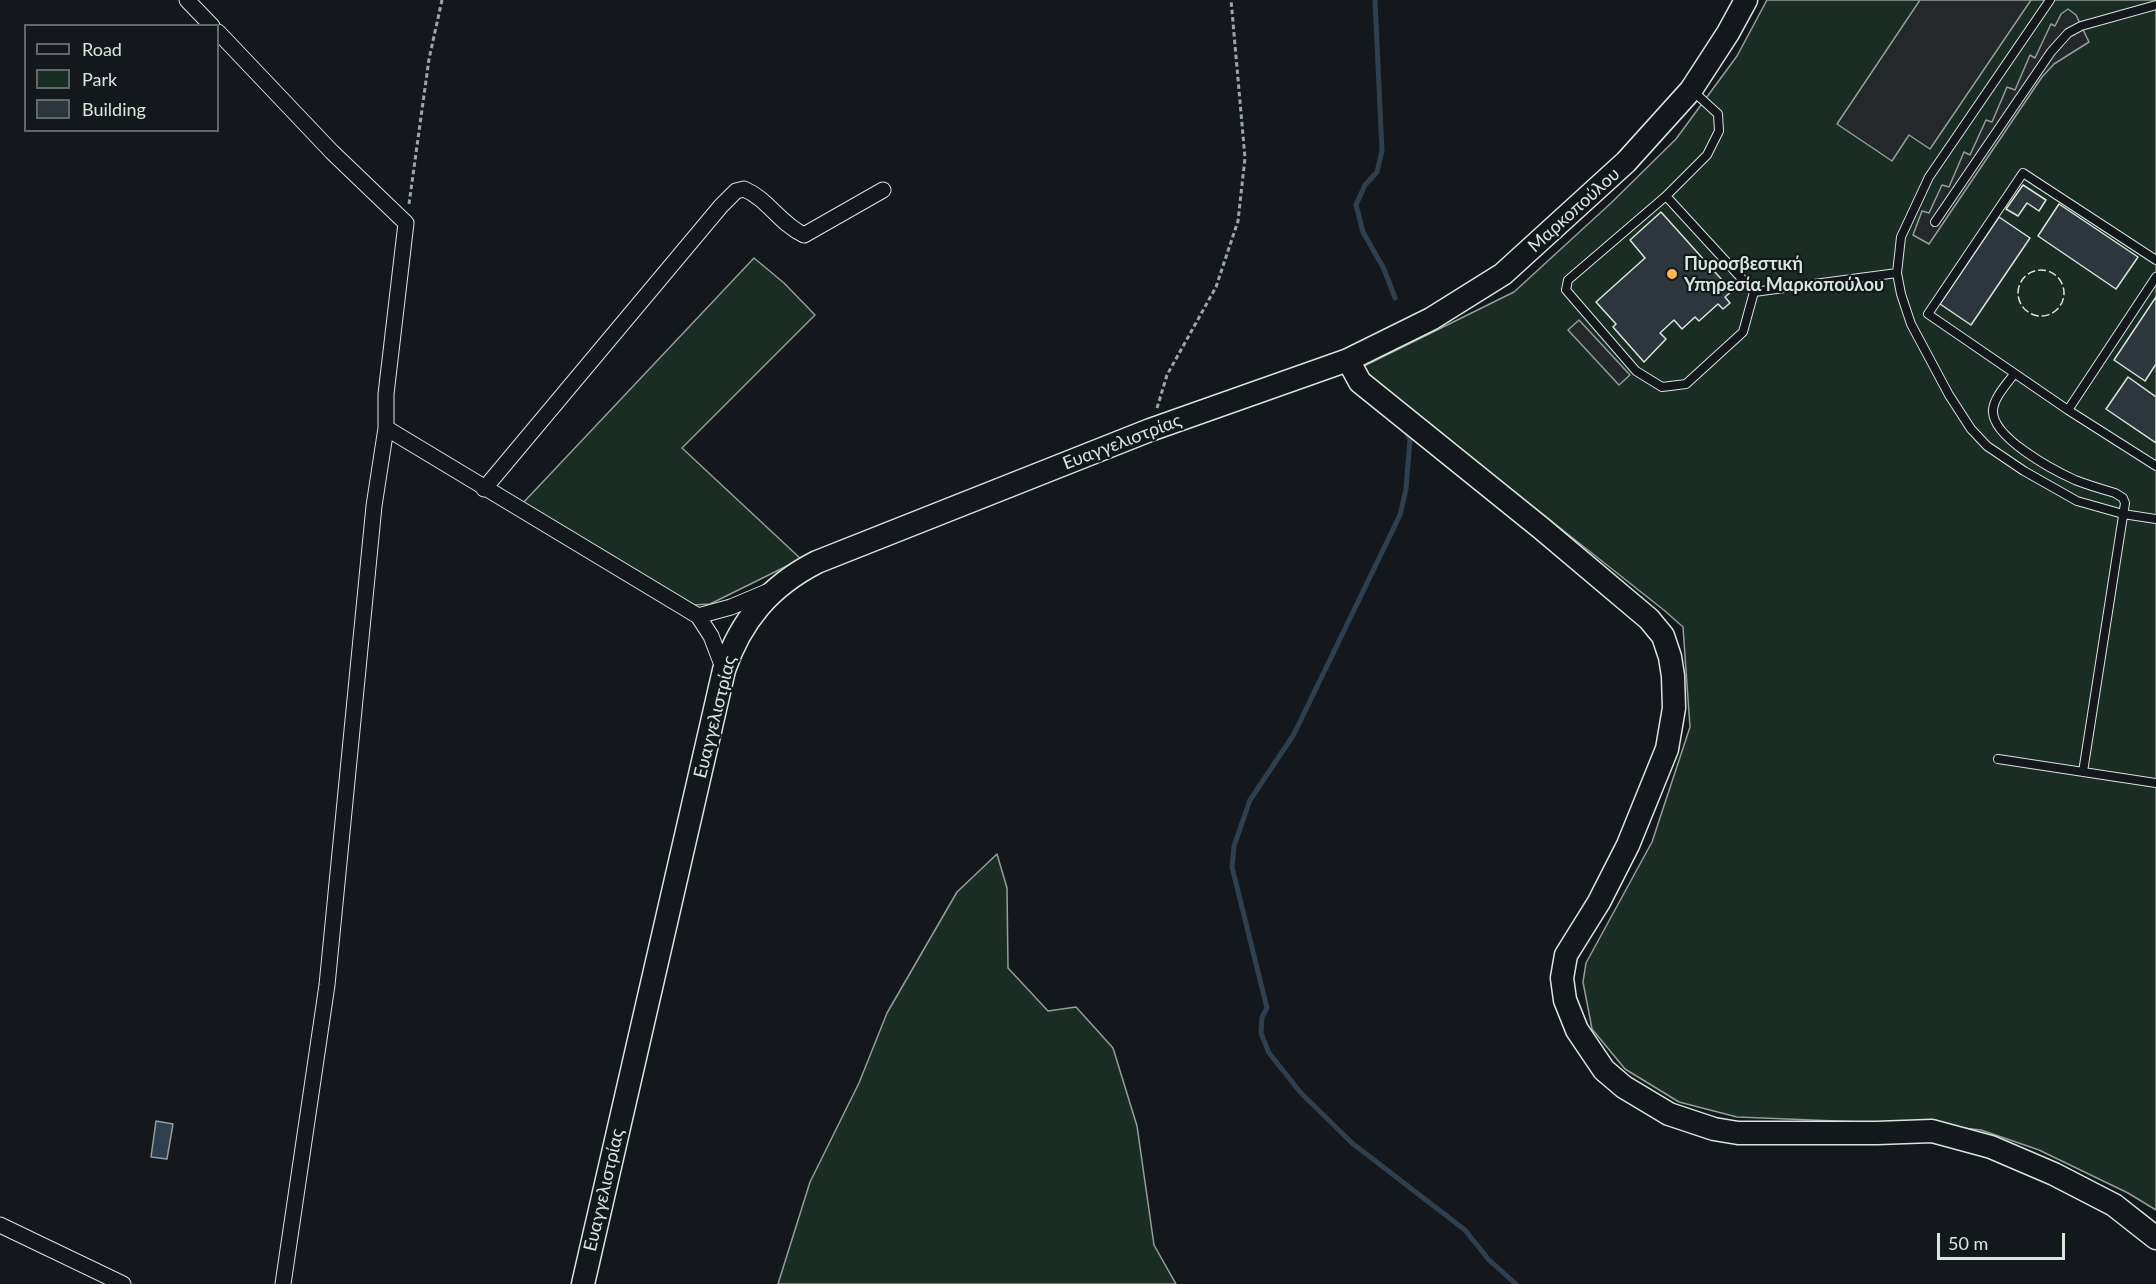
<!DOCTYPE html>
<html>
<head>
<meta charset="utf-8">
<style>
  body { margin:0 }
  #map { position:relative; width:2156px; height:1284px; overflow:hidden; background:#14181c; font-family:Lato,sans-serif }
  canvas { display:block }
  .legend { position:absolute; left:24px; top:24px; width:195px; height:108px; box-sizing:border-box; background:#14181c; border:2px solid #626a69; margin:0; padding:8px 10px; list-style:none; font-size:18px; color:#d8e6dc }
  .legend li { display:flex; align-items:center; gap:12px; height:30px }
  .legend b { width:30px; border:2px solid #626a69 }
  .scale { position:absolute; left:1937px; top:1233px; width:128px; height:27px; box-sizing:border-box; border:3px solid #d8e6dc; border-top:0; padding-left:8px; font-size:18px; line-height:21px; white-space:nowrap; color:#d8e6dc; -webkit-text-stroke:4px #14181c; paint-order:stroke }
</style>
</head>
<body>
<div id="map">
<canvas width="2156" height="1284"></canvas>
<ul class="legend">
<li><b style="height:8px;background:#14181c"></b>Road</li>
<li><b style="height:16px;background:#1a2d24"></b>Park</li>
<li><b style="height:16px;background:#2c363c"></b>Building</li>
</ul>
<div class="scale">50 m</div>
</div>
<script>
const g = document.querySelector('canvas').getContext('2d');
g.lineJoin = 'round';
function paint(path, color) { g.fillStyle = color; g.fill(path, 'evenodd'); }
function strokePath(path, color, width, dash) { g.strokeStyle = color; g.lineWidth = width; g.lineCap = dash ? 'butt' : 'round'; g.setLineDash(dash || []); g.stroke(path); }
function write(font, color, halo, rows, align = 'center') {
  g.font = font + ' Lato,sans-serif'; g.lineWidth = 4.5; g.setLineDash([]); g.textBaseline = 'middle'; g.strokeStyle = halo; g.fillStyle = color; for (const [text, x, y, turn = 0] of rows) {
    g.save(); g.translate(x, y); g.rotate((+turn || 0) * Math.PI / 180); g.textAlign = isNaN(turn) ? turn : align; if (halo) g.strokeText(text, 0, 0); g.fillText(text, 0, 0); g.restore();
  }
}
const green = new Path2D(`
  M1767,0h389v1210l-28,-17 -89,-43 -58,-20 -45,-5 -199,-8 -58,-15 -54,-33 -33,-40 -9,-47 3,-19 66,-121 38,-115 -7,-100 -18,-16 -273,-216 -32,-27 154,-76 97,-89 65,-64 61,-83z
  M754,258l30,25 31,32 -133,133 119,111 -91,45 -17,1 -171,-101z
  M997,854l10,34 1,80 40,43 28,-4 37,41 24,78 17,119 22,39h-398l32,-102 49,-99 28,-70 70,-121z`);
paint(green, '#1a2d24');
strokePath(green, '#939e99', 1.5);
const parking = new Path2D(`
  M1920,0h111l-101,149 -21,-14 -17,26 -55,-37z
  M2068,9l8,6 13,27 -35,22 -12,13 -113,167 -16,-9 9,-24 7,2 13,-28 7,2 15,-35 6,3 16,-35 6,2 15,-35 8,3 15,-35 5,3 16,-34 4,2 6,-12z
  M1579,320l51,55 -11,10 -51,-55z`);
paint(parking, '#24282b');
strokePath(parking, '#939e99', 1.5);
const water = new Path2D(`
  M156,1121l17,3 -6,35 -16,-2z`);
paint(water, '#2f3f4d');
strokePath(water, '#939e99', 1.5);
strokePath(new Path2D(`
  M1375,0l7,151 -5,21 -12,13 -9,20 7,27 21,37 11,29
  M1405,430l5,9 -4,50 -6,26 -106,219 -44,66 -16,46 -2,21 35,141 -5,9 -1,16 8,20 32,40 51,50 113,87 24,30 27,24`), '#2f3f4d', 5);
const building = new Path2D(`
  M2023,185l23,15 -7,11 -12,-8 -9,13 -12,-7z
  M2059,204l79,53 -22,32 -78,-53z
  M1661,212l71,79 -7,6 5,6 -7,6 -5,-5 -19,17 -4,-4 -13,12 -8,-9 -14,13 6,6 -22,23 -31,-35 3,-3 -20,-22 49,-44 -15,-18z
  M1999,217l31,21 -59,87 -31,-21z
  M2156,297v67l-11,17 -31,-21z
  M2128,377l28,20v46l-50,-34z`);
paint(building, '#2c363c');
strokePath(building, '#d8e6dc', 1.5);
const lane = new Path2D(`
  M2050,0l-121,177 -28,60 -4,36 4,21 10,30 38,71 22,34 16,17 37,25 53,30 46,13 33,5
  M1666,196l41,-41 12,-24 -1,-17 -24,-22
  M1935,222l116,-170 17,-19 13,-7 75,-21
  M2156,277l-88,133 88,56
  M1754,292l-88,-96 -98,84 -2,10 70,81 26,16 24,-3 57,-52 11,-40 143,-19
  M2014,374c-7,10 -20,23 -21,36 -2,27 60,60 82,70 13,5 26,9 40,13l8,5 2,5 -42,269
  M2068,410l-140,-96 95,-141 133,87
  M1998,759l158,24`);
const street = new Path2D(`
  M187,0l25,26
  M218,32l114,120 74,71 -20,171v34l312,188
  M484,489l237,-283 15,-15 8,-2c24,10 36,35 60,46l79,-45
  M724,670l-13,-34 -13,-20 33,-9 38,-16
  M0,1225l123,59
  M283,1284l44,-299 47,-479 12,-78`);
const secondary = new Path2D(`
  M1348,360l12,22 181,146 108,91 14,17 7,21 3,19 1,32 -7,41 -39,96 -29,57 -33,53 -4,23 3,22 12,30 27,40 20,17 45,27 45,15 24,4h139l55,-2 59,16 63,27 60,31 42,33
  M583,1284l141,-614c17,-50 46,-84 93,-108l333,-132 198,-70 83,-41 72,-45 123,-112 65,-72 37,-57 18,-33`);
strokePath(lane, '#d8e6dc', 10);
strokePath(street, '#d8e6dc', 17);
strokePath(secondary, '#d8e6dc', 25);
strokePath(new Path2D(`
  M409,204l20,-145 13,-59
  M1157,408l10,-33 49,-88 22,-66 7,-63 -14,-158`), '#9da8a2', 3, [4.5, 3]);
strokePath(lane, '#14181c', 8);
strokePath(street, '#14181c', 15);
strokePath(secondary, '#14181c', 22);
strokePath(new Path2D(`
  M2018 293a23 23 0 1 1 46 0a23 23 0 1 1-46 0Z`), '#d8e6dc', 1.5, [8, 3]);
for (const [x, y, r, color] of [
  [1672,274,6,"#ffb74d"]
]) { const dot = new Path2D(); dot.arc(x, y, r, 0, 2 * Math.PI); g.fillStyle = color; g.fill(dot); strokePath(dot, '#14181c', 2); }
write('18px', '#d8e6dc', '#14181c', [
  ["Μαρκοπούλου",1574,210,-42],
  ["Ευαγγελιστρίας",1122,442,-21],
  ["Ευαγγελιστρίας",715,717,-76],
  ["Ευαγγελιστρίας",604,1190,-77]
]);
write('bold 18px', '#d8e6dc', '#14181c', [
  ["Πυροσβεστική",1684,264],
  ["Υπηρεσία Μαρκοπούλου",1684,285]
], 'left');
</script>
</body>
</html>
